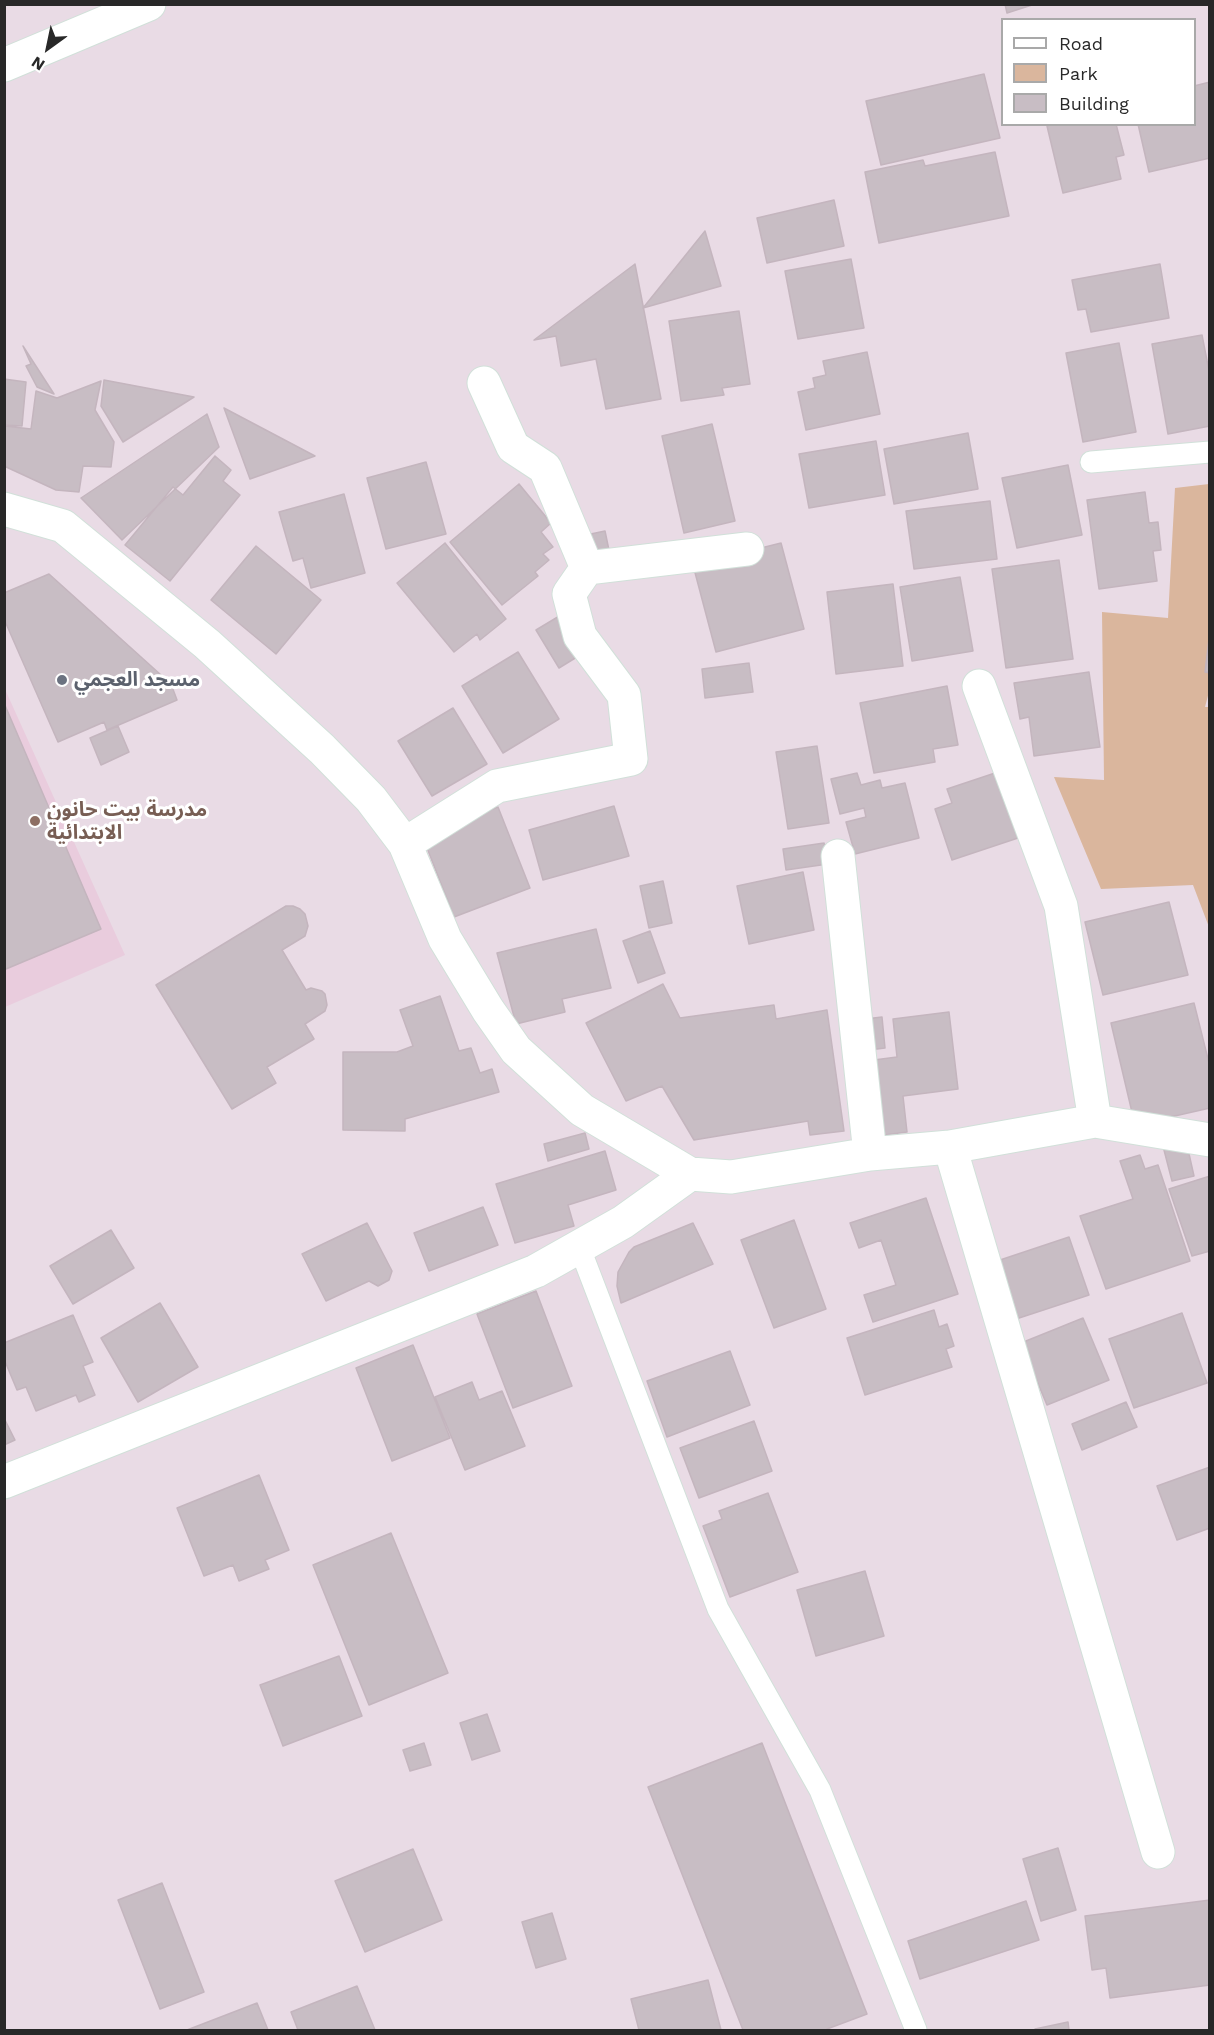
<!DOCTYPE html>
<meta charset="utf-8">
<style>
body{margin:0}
#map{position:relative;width:1214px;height:2035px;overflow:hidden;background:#e9dbe5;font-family:"Work Sans",sans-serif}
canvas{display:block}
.frame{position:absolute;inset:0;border:6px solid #282828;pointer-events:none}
.legend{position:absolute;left:1001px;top:18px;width:195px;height:108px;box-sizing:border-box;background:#fff;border:2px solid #a9a9a9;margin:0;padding:8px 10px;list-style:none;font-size:18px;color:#282828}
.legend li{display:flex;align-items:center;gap:12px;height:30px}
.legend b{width:30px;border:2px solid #a9a9a9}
.north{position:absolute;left:18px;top:18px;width:60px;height:60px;-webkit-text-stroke:4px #fff;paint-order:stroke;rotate:213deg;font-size:16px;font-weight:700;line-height:24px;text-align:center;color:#282828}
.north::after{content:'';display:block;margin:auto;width:21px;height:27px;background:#282828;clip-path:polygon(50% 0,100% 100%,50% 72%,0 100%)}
</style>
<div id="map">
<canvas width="1214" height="2035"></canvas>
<div class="frame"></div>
<ul class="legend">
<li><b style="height:8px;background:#fff"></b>Road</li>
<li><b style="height:16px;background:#dab69d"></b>Park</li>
<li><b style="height:16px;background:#c8bdc4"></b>Building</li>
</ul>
<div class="north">N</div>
</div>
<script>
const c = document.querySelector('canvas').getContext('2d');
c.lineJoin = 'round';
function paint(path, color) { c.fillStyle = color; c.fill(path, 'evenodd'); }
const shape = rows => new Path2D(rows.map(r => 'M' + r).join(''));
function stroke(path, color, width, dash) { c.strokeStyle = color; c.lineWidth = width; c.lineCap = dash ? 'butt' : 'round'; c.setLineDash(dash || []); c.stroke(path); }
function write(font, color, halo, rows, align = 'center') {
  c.font = font + ' "Work Sans","Noto Sans Arabic",sans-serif'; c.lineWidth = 6; c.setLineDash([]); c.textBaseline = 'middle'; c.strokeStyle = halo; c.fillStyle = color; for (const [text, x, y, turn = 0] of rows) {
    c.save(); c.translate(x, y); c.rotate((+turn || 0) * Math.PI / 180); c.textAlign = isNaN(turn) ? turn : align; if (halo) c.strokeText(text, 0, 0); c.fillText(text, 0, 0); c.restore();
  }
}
paint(shape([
 [4,687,125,955,5,1007,4,1007]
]), '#e9ccdd');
paint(shape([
 [1209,484,1210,688,1205,707,1210,707,1209,927,1193,885,1101,889,1054,777,1104,780,1102,612,1168,618,1175,488]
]), '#dab69d');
const building = shape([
 [1005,4,1035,4,1007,13,1005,4],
 [984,74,1000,138,881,165,866,101,984,74],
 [1210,82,1210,158,1149,172,1138,124,1194,124,1194,86,1210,82],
 [1055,124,1116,124,1124,155,1116,157,1121,179,1063,193,1047,126,1055,124],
 [995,152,1009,216,879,243,865,172,923,160,925,166,995,152],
 [834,200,844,246,767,263,757,218,834,200],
 [705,231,721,286,643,308,705,231],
 [851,259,864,328,798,339,785,271,851,259],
 [635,264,661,399,606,409,596,359,561,366,556,336,534,340,635,264],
 [1160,264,1169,318,1091,332,1086,309,1078,310,1072,280,1160,264],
 [739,311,750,384,722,388,724,395,681,401,669,321,739,311],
 [1202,335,1210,376,1210,426,1168,434,1152,344,1202,335],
 [1119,343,1136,432,1083,442,1066,353,1119,343],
 [23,346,54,394,37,387,26,366,31,364,23,346],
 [867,352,880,414,806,430,798,392,815,388,813,378,826,375,823,361,867,352],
 [4,379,26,382,22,426,4,425,4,379],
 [104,380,194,397,123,442,101,406,104,380],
 [101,381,95,410,114,442,111,467,83,466,79,492,56,490,4,466,5,426,31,429,36,391,57,398,101,381],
 [224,408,315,456,250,479,224,408],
 [207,414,219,447,122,540,81,498,207,414],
 [712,424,735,521,684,533,662,436,712,424],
 [968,433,978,489,894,504,884,449,968,433],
 [876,441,885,495,809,508,799,454,876,441],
 [215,456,231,470,223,481,240,495,170,581,125,545,173,487,183,495,215,456],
 [426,462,446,534,386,549,367,478,426,462],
 [1068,465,1082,535,1017,548,1002,478,1068,465],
 [519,484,551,523,541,532,553,547,543,554,549,560,535,572,538,576,502,605,450,542,519,484],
 [1145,492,1149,523,1158,522,1161,550,1153,551,1157,581,1099,589,1087,500,1145,492],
 [344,494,365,573,311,588,303,558,293,561,279,512,344,494],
 [990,501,997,559,914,569,906,511,990,501],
 [605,531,610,555,591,559,586,535,605,531],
 [445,543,506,619,480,640,477,634,454,652,397,583,445,543],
 [781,543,804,629,716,652,693,565,781,543],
 [256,546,321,600,276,654,211,600,256,546],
 [1059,560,1073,659,1006,668,992,569,1059,560],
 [49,574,171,684,177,700,107,730,104,722,58,742,4,619,4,593,49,574],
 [960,577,973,651,912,661,900,587,960,577],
 [893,584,903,666,836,674,827,592,893,584],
 [561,615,585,652,559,668,536,630,561,615],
 [1210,631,1210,673,1205,672,1210,631],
 [518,652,559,719,503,753,462,686,518,652],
 [749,663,753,692,705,698,702,669,749,663],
 [1089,672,1100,747,1034,756,1029,717,1020,719,1014,683,1089,672],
 [947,686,958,745,933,749,935,762,874,773,860,703,947,686],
 [4,703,101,929,6,969,4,966,4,703],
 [453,708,487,764,432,796,398,741,453,708],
 [118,726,129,752,101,765,90,738,118,726],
 [817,746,829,823,788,829,776,752,817,746],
 [857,773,861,785,880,780,882,788,905,783,919,838,855,854,846,822,866,817,864,808,840,814,831,779,857,773],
 [995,773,1018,838,952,860,935,809,952,803,947,789,995,773],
 [614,806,629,856,543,880,529,830,614,806],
 [498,807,530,888,454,917,422,835,498,807],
 [824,843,828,864,786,870,783,849,824,843],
 [803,872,814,930,749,944,737,886,803,872],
 [663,881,672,923,649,928,640,886,663,881],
 [1169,902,1188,975,1103,995,1085,922,1169,902],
 [286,906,293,906,300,909,305,914,308,926,305,936,282,950,306,990,311,988,322,991,325,994,327,1005,325,1011,305,1024,314,1039,267,1067,276,1083,232,1109,156,985,286,906],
 [596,929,611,988,562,999,565,1012,516,1024,497,953,596,929],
 [650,931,665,973,638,983,623,941,650,931],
 [663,984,680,1018,774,1005,776,1019,827,1010,844,1131,810,1135,808,1121,694,1140,662,1086,626,1101,586,1023,663,984],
 [440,996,459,1051,471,1048,480,1073,492,1069,499,1092,405,1119,405,1131,343,1130,343,1052,397,1052,413,1046,400,1010,440,996],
 [1194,1003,1210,1067,1210,1108,1135,1125,1111,1023,1194,1003],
 [949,1012,958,1089,903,1096,907,1132,884,1135,874,1060,897,1057,893,1019,949,1012],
 [882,1017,885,1048,861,1051,857,1020,882,1017],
 [585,1133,589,1149,548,1161,544,1144,585,1133],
 [1187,1145,1194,1176,1172,1181,1164,1150,1187,1145],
 [605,1151,616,1190,568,1205,574,1226,515,1243,496,1184,605,1151],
 [1140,1155,1145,1169,1158,1165,1190,1261,1106,1289,1080,1216,1133,1199,1120,1161,1140,1155],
 [1210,1176,1210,1251,1192,1256,1169,1189,1210,1176],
 [926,1198,958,1294,873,1322,864,1295,896,1285,881,1240,859,1248,850,1223,926,1198],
 [483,1207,498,1245,429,1271,414,1233,483,1207],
 [794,1220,826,1309,774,1328,741,1240,794,1220],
 [367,1223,392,1271,389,1280,378,1286,369,1281,326,1301,302,1254,367,1223],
 [693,1223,713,1264,621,1303,617,1286,618,1272,629,1252,634,1247,693,1223],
 [111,1230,134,1268,73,1304,50,1266,111,1230],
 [1069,1237,1089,1295,1010,1321,991,1263,1069,1237],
 [536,1291,572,1386,513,1408,477,1314,536,1291],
 [160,1303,198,1367,138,1402,101,1338,160,1303],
 [934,1310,939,1327,947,1324,954,1346,946,1349,952,1367,865,1395,847,1338,934,1310],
 [1182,1313,1207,1383,1134,1408,1109,1339,1182,1313],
 [73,1315,93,1362,83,1366,95,1395,79,1402,76,1395,36,1411,26,1387,17,1390,4,1359,4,1343,73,1315],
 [1083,1318,1109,1380,1047,1405,1021,1343,1083,1318],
 [413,1345,450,1438,392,1461,356,1368,413,1345],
 [730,1351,750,1405,667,1437,647,1381,730,1351],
 [472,1382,479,1400,502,1391,525,1446,465,1470,435,1397,472,1382],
 [1126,1402,1137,1427,1082,1450,1072,1424,1126,1402],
 [4,1418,15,1440,4,1445,4,1418],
 [754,1421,772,1471,699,1498,680,1448,754,1421],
 [1210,1467,1210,1528,1177,1540,1157,1486,1210,1467],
 [259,1475,289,1550,265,1560,269,1569,239,1581,233,1565,204,1576,177,1508,259,1475],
 [768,1493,798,1572,730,1597,703,1526,722,1519,719,1511,768,1493],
 [391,1533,448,1673,369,1705,313,1565,391,1533],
 [865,1571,884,1636,816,1656,797,1590,865,1571],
 [339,1656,362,1716,283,1746,260,1685,339,1656],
 [487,1714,500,1751,472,1760,460,1723,487,1714],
 [424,1743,431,1765,410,1771,403,1750,424,1743],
 [762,1743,867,2014,827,2029,828,2030,743,2030,648,1787,762,1743],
 [1058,1848,1076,1910,1041,1921,1023,1859,1058,1848],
 [413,1849,442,1920,365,1952,335,1881,413,1849],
 [162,1883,204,1992,160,2009,118,1900,162,1883],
 [1210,1900,1210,1985,1110,1998,1106,1968,1092,1970,1085,1916,1210,1900],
 [1026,1901,1039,1940,920,1979,908,1941,1026,1901],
 [552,1913,566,1959,536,1968,522,1922,552,1913],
 [708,1980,721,2030,639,2030,631,1999,708,1980],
 [357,1986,375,2030,298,2030,291,2012,357,1986],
 [257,2003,268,2030,187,2030,257,2003],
 [1068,2022,1069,2030,1036,2030,1035,2029,1068,2022]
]);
paint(building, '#c8bdc4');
stroke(building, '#c4b5be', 1.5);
const lane = shape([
 [1091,462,1210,452],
 [579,1246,718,1609,820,1790,916,2030]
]);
const street = shape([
 [4,65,149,4],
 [484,383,513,447,545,468,587,568],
 [4,509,63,526,207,644,322,749,371,799,405,844,445,939,488,1010,516,1050,582,1110,690,1174,731,1177,870,1154,950,1147,1095,1121,1210,1140],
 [979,686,1061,906,1095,1121],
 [405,844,497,786,631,759,624,695,580,636,569,594,587,568,747,549],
 [838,856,870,1154],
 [950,1147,1158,1852],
 [4,1482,536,1271,623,1222,690,1174]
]);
stroke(lane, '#d1e0d9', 23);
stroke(street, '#d1e0d9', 35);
stroke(lane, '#fff', 21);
stroke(street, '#fff', 33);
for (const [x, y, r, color] of [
 [62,680,6,"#6b7280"],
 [35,821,6,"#8d6e63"]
]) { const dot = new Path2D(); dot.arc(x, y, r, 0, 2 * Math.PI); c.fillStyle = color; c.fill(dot); stroke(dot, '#fff', 2); }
write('bold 20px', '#5b616d', '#fff', [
 ["مسجد العجمي",74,680]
], 'left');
write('bold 20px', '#785e54', '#fff', [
 ["مدرسة بيت حانون",47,810],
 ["الابتدائية",47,833]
], 'left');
</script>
